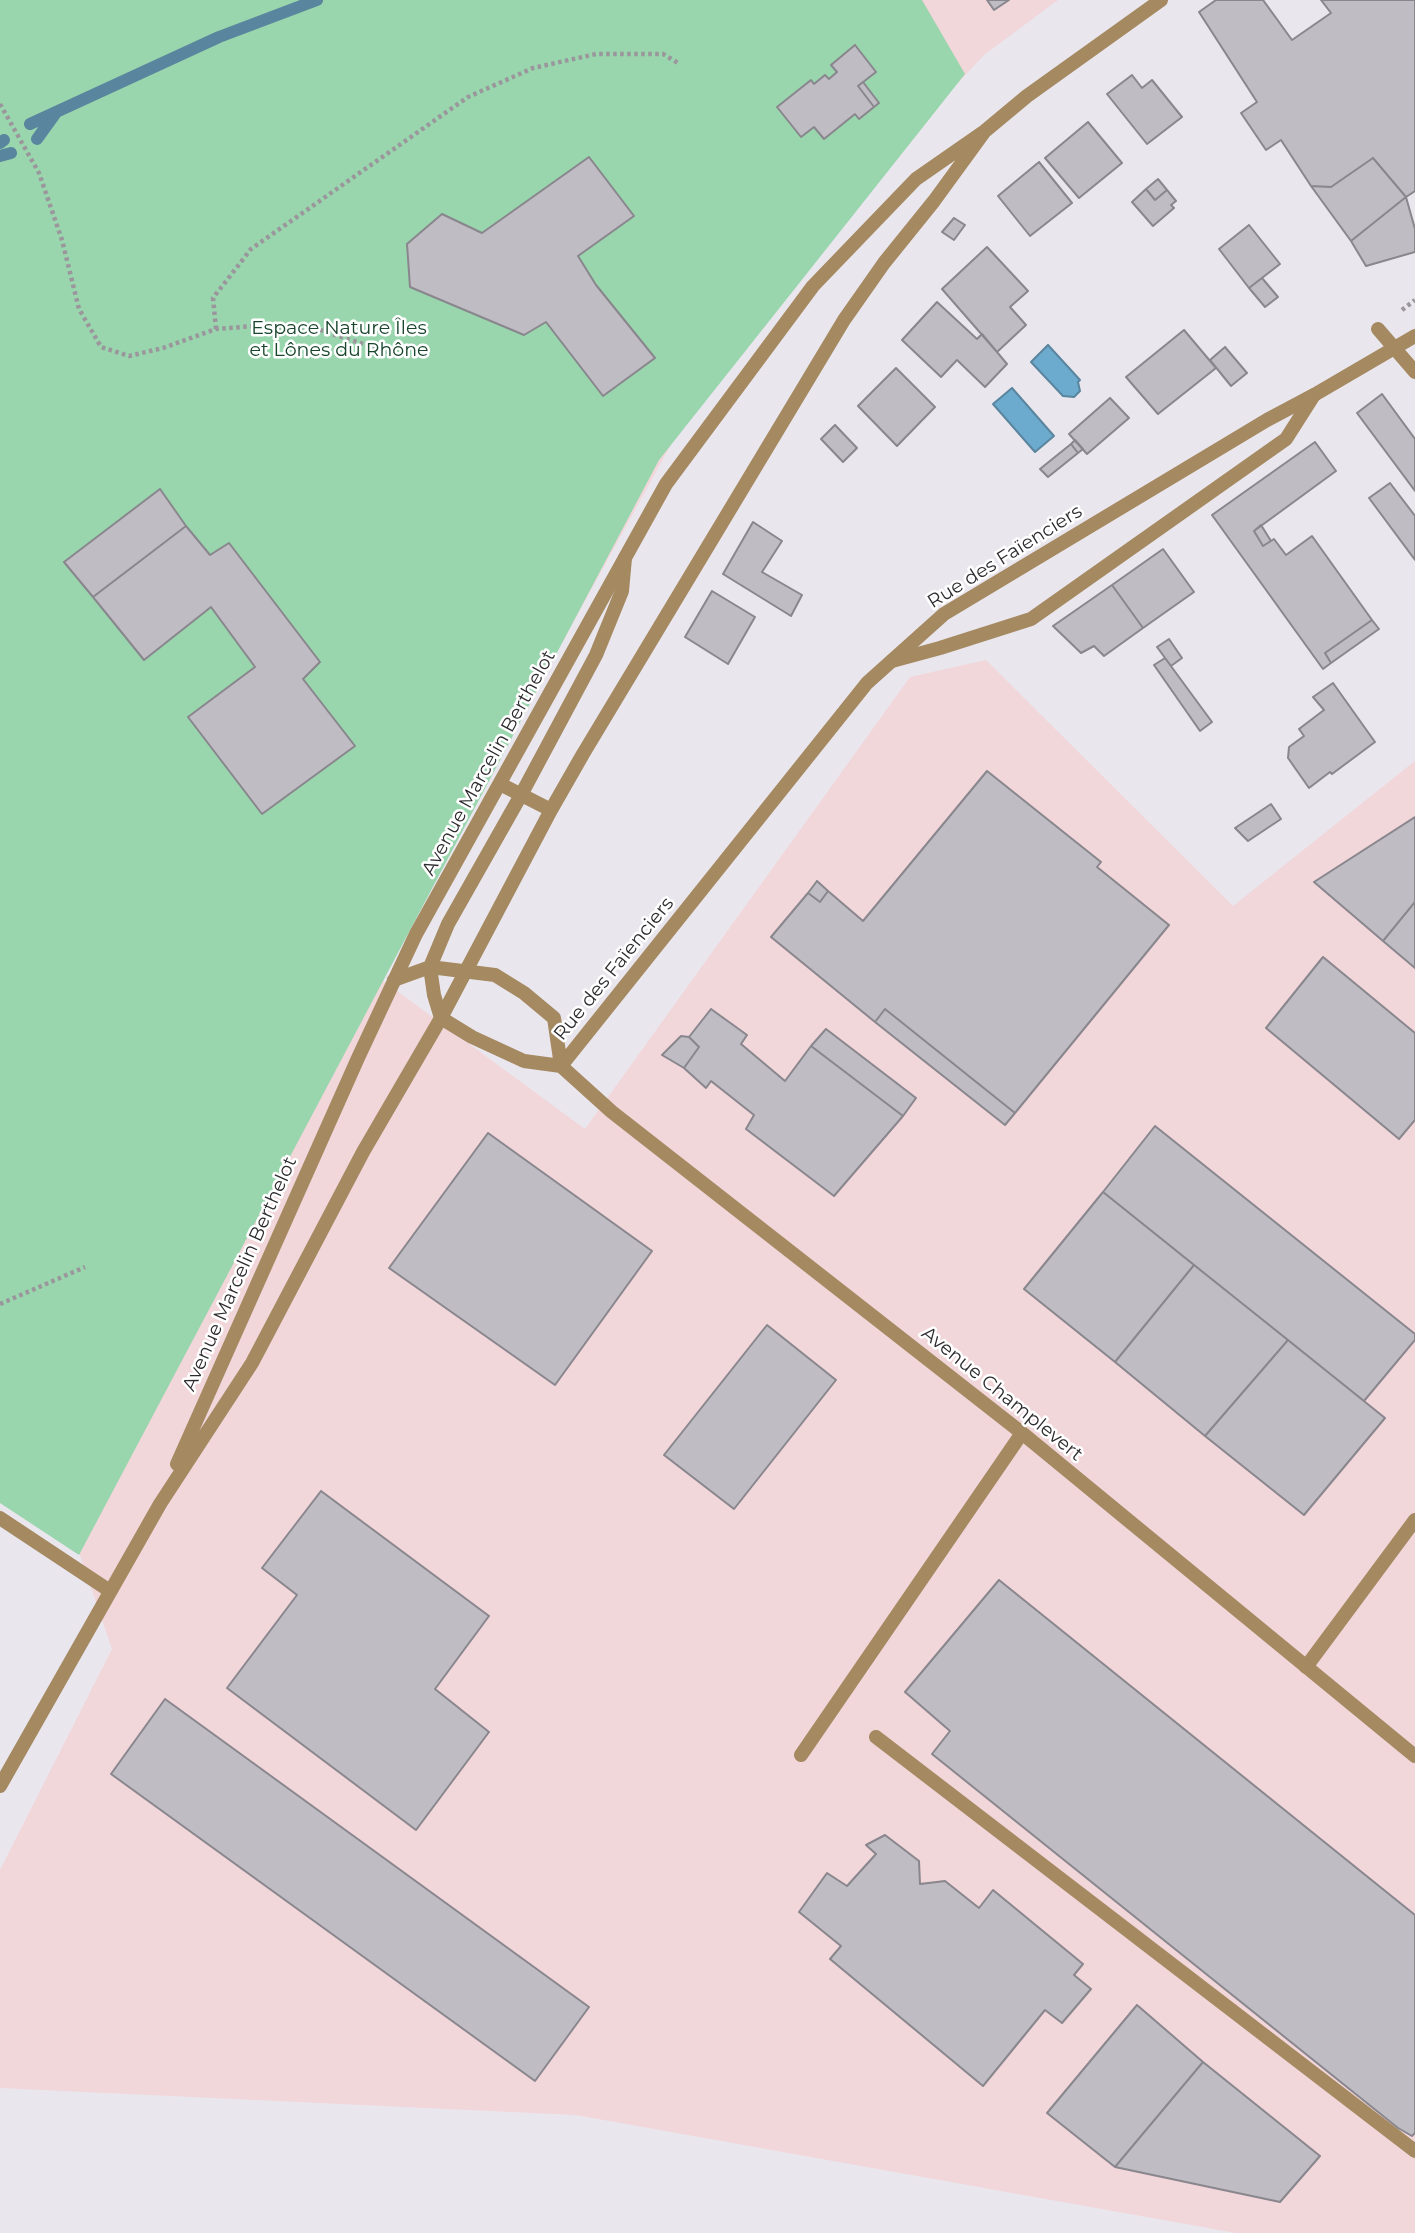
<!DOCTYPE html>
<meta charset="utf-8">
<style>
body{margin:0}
canvas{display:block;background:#eae6ed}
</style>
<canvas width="1415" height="2233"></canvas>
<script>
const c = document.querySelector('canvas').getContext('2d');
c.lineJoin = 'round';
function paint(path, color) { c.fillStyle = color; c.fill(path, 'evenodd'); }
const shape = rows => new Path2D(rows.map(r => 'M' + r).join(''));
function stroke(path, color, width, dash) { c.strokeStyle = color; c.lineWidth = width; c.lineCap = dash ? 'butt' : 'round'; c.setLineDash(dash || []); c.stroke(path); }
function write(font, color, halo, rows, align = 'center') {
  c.font = font + ' Montserrat,sans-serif'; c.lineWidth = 5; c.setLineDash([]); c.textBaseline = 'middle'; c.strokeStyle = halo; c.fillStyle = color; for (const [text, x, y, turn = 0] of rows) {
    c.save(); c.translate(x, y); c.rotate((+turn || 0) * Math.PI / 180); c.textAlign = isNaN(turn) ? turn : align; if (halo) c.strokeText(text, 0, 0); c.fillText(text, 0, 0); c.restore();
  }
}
paint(shape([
 [580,0,1058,0,984,55,901,144,679,430,378,977,585,1129,910,677,986,660,1233,906,1415,761,1415,2233,1236,2233,576,2115,0,2088,0,1870,112,1649,70,1526]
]), '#f1d6da');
paint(shape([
 [0,0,922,0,965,74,659,460,79,1555,0,1503]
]), '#99d5ad');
const water = shape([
 [1048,345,1080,380,1078,382,1080,391,1074,397,1063,396,1031,362,1048,345],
 [1012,388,1054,436,1035,452,993,404,1012,388]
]);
paint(water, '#6cabce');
stroke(water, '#59859e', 2);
stroke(shape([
 [30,124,219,37,317,0],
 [37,139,55,114],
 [0,143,4,140],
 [0,156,11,153]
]), '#59859e', 12);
const building = shape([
 [987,0,1009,0,994,10,987,0],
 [1216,0,1263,0,1292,40,1331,13,1321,0,1415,0,1415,191,1406,197,1373,158,1331,187,1311,186,1281,140,1266,150,1241,113,1257,102,1199,12,1216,0],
 [855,45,876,72,858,86,874,107,859,119,855,114,824,139,814,127,801,137,777,107,811,80,814,84,825,75,829,79,837,72,831,65,855,45],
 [1132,75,1142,88,1152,80,1182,117,1147,144,1107,94,1132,75],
 [863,82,879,103,874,107,858,86,863,82],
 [1088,122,1122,163,1079,198,1045,158,1088,122],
 [589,157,634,216,578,256,596,285,655,358,603,396,546,322,524,335,410,287,407,244,442,214,482,233,589,157],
 [1373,158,1406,197,1351,241,1311,186,1331,187,1373,158],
 [1039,162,1072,203,1030,236,998,196,1039,162],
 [1158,179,1167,190,1155,200,1146,189,1158,179],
 [1146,189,1155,200,1167,190,1176,201,1171,205,1174,208,1153,226,1132,202,1146,189],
 [1406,197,1415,229,1415,252,1366,266,1351,241,1406,197],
 [954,218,965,225,954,240,942,232,954,218],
 [1249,225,1280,264,1249,288,1219,249,1249,225],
 [987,247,1028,291,1010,307,1026,325,997,352,942,289,987,247],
 [1262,278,1278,297,1265,307,1249,288,1262,278],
 [937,302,977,339,982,334,1007,364,985,387,957,360,941,377,902,340,937,302],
 [1184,330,1216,368,1158,414,1126,377,1184,330],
 [1225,347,1247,373,1231,386,1210,360,1225,347],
 [896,368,935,407,897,446,858,406,896,368],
 [1382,394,1415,439,1415,491,1357,413,1382,394],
 [1110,398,1129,418,1087,454,1069,434,1110,398],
 [835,425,857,448,843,462,821,439,835,425],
 [1075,440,1083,449,1078,453,1071,444,1075,440],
 [1315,442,1336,471,1254,531,1263,546,1274,539,1286,555,1312,536,1372,620,1325,653,1331,663,1323,669,1212,515,1315,442],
 [1071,444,1078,453,1048,477,1040,469,1071,444],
 [1390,483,1415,516,1415,560,1369,498,1390,483],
 [160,489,186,526,93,597,64,562,160,489],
 [753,522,782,541,762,572,802,595,791,616,723,574,753,522],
 [1261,525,1271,541,1263,546,1254,531,1261,525],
 [186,526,210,555,229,543,320,662,303,679,355,746,262,814,188,717,255,667,211,607,144,660,93,597,186,526],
 [1163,549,1194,592,1143,628,1112,585,1163,549],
 [1112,585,1143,628,1104,656,1094,646,1081,653,1053,626,1112,585],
 [712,591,755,617,728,664,685,637,712,591],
 [1372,620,1379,629,1331,663,1325,653,1372,620],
 [1169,639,1182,658,1171,666,1157,647,1169,639],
 [1165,658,1212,722,1200,731,1154,665,1165,658],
 [1333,683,1375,742,1332,774,1330,772,1309,788,1288,758,1289,747,1304,736,1299,729,1324,710,1313,697,1333,683],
 [987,771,1101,862,1097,867,1169,925,1015,1113,885,1009,875,1022,771,937,808,893,820,902,828,891,863,921,987,771],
 [1271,804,1281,819,1248,841,1235,828,1271,804],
 [1415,817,1415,902,1383,941,1314,882,1415,817],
 [817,881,828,891,820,902,808,893,817,881],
 [1415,902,1415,968,1383,941,1415,902],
 [1323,957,1415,1033,1415,1120,1399,1139,1266,1028,1323,957],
 [711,1009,747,1035,741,1044,785,1081,811,1046,903,1116,834,1196,746,1129,754,1115,711,1081,706,1088,684,1068,699,1047,689,1037,711,1009],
 [885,1009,1015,1113,1005,1125,875,1022,885,1009],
 [826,1029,916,1098,903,1116,811,1046,826,1029],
 [681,1036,689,1037,699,1047,684,1068,662,1055,681,1036],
 [1155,1126,1415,1334,1415,1340,1364,1401,1103,1192,1155,1126],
 [488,1133,652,1251,555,1385,389,1268,488,1133],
 [1103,1192,1194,1265,1115,1362,1024,1289,1103,1192],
 [1194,1265,1288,1340,1205,1436,1115,1362,1194,1265],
 [767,1325,836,1380,734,1509,664,1455,767,1325],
 [1288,1340,1385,1418,1304,1515,1205,1436,1288,1340],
 [321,1491,489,1616,435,1689,489,1732,416,1830,227,1688,297,1595,262,1568,321,1491],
 [999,1580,1415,1915,1415,2133,1412,2136,1398,2128,932,1754,950,1731,905,1692,999,1580],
 [165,1699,589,2007,535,2081,111,1774,165,1699],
 [885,1835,919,1861,920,1884,945,1881,979,1908,993,1890,1083,1964,1074,1975,1091,1989,1062,2023,1045,2010,983,2086,830,1959,841,1946,799,1912,827,1873,847,1886,876,1854,866,1845,885,1835],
 [1137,2005,1203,2062,1115,2167,1047,2113,1137,2005],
 [1203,2062,1320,2156,1280,2202,1115,2167,1203,2062]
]);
paint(building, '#bfbcc3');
stroke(building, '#89868d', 2);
stroke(shape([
 [0,104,39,173,62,240,79,309,101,347,129,356,163,348,216,329,267,325,317,329,391,353],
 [1402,310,1415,300],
 [216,329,213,298,251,249,468,97,533,68,596,54,663,54,678,63],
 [0,1304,85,1267]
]), '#9a969c', 4.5, [3.5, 3.5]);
stroke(shape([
 [892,661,940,648,1031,619,1286,439,1314,395],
 [1306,1667,1415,1520],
 [876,1737,1415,2151],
 [801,1755,1022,1433]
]), '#a48961', 14);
stroke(shape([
 [1378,329,1415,372],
 [394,980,430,967,495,975,524,993,554,1018,561,1066],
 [561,1066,867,683,944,614,1267,420,1314,395,1415,336],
 [561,1066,612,1112,1022,1433,1415,1756],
 [561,1066,524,1061,472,1037,441,1018,434,995,430,967,448,924,521,795,596,655,622,591,625,558],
 [0,1518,110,1591]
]), '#a48961', 14);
stroke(shape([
 [500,784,551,810],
 [177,1464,358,1058,416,934,666,484,813,286,916,179,985,131,1027,96,1161,0],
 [0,1786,160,1504,252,1363,363,1152,441,1018,551,810,583,754,844,320,884,263,934,201,985,131]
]), '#a48961', 14);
write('19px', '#18452b', '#fff', [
 ["Espace Nature Îles",339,328],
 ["et Lônes du Rhône",339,350]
]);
write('19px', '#2d2b2e', '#fff', [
 ["Rue des Faïenciers",1005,557,-32],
 ["Avenue Marcelin Berthelot",489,763,-61],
 ["Rue des Faïenciers",614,969,-51],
 ["Avenue Marcelin Berthelot",240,1274,-66],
 ["Avenue Champlevert",1002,1394,39]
]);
</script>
